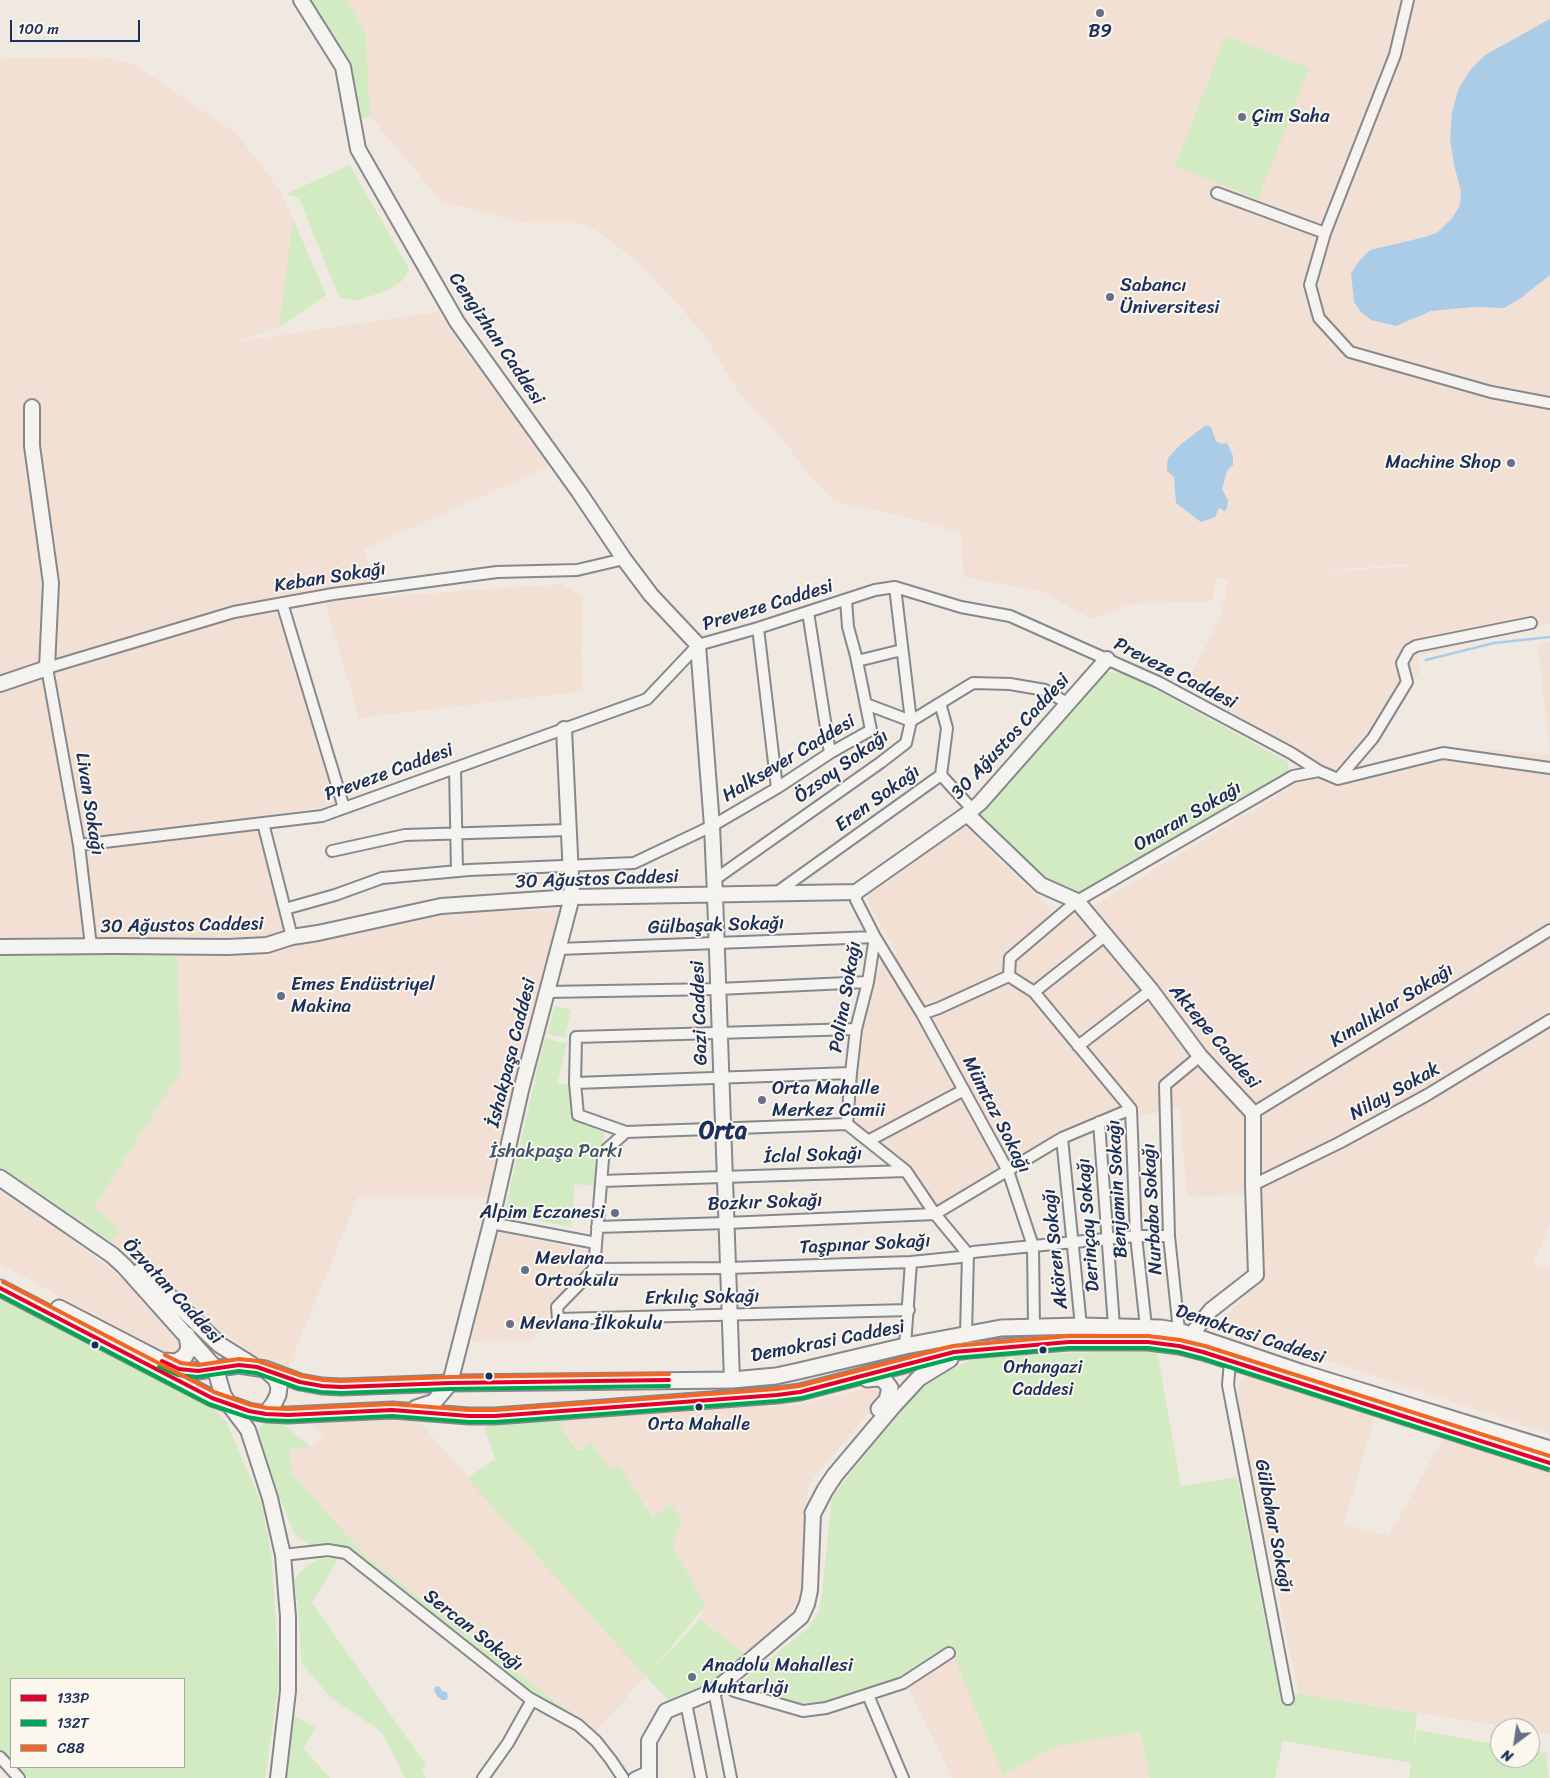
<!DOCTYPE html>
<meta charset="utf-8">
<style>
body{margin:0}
#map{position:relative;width:1550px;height:1778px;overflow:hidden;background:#f0e9e1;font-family:Sriracha,sans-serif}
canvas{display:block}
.legend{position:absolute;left:10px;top:1678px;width:175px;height:90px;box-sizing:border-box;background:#fbf7ec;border:1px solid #a1a7b3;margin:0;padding:6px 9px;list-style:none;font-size:15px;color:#1b2f5e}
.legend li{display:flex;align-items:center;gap:10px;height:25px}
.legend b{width:25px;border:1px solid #a1a7b3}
.north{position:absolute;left:1490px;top:1718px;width:50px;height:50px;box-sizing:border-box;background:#fbf7ec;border:1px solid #a1a7b3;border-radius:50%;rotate:211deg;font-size:14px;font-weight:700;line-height:20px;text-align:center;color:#1b2f5e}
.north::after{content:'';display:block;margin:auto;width:18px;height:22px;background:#66708c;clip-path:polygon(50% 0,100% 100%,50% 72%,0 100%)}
.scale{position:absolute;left:10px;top:20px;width:130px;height:22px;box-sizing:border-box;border:2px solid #1b2f5e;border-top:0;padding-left:6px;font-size:15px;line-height:18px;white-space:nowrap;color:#1b2f5e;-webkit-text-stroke:4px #fbf7ec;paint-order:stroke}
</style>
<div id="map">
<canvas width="1550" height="1778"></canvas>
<ul class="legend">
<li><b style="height:6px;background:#e4002b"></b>133P</li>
<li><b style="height:6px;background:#00a651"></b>132T</li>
<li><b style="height:6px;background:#f26522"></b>C88</li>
</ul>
<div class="north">N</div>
<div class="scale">100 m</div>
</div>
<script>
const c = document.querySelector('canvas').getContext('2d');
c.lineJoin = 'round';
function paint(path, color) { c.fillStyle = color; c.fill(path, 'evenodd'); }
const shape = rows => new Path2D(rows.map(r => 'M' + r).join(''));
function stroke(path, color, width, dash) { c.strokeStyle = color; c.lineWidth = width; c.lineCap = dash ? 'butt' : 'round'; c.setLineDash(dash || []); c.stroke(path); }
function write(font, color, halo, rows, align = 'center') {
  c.font = font + ' Sriracha,sans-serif'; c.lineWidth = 4; c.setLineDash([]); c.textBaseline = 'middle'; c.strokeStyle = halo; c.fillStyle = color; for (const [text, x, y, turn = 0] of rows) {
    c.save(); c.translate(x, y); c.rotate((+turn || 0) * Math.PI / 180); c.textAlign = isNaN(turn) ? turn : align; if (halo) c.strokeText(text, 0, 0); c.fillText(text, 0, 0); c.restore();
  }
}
paint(shape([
 [348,0,1550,0,1550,624,1416,656,1420,671,1359,768,1456,748,1550,754,1538,644,1550,642,1550,1224,1533,1263,1550,1268,1550,1434,1218,1324,1265,1276,1260,1194,1187,1197,1180,1108,1126,1117,1072,1139,934,1217,903,1173,847,1126,859,1028,880,965,897,953,869,906,867,895,965,826,1060,919,1076,908,1081,913,1293,786,1308,758,1186,684,1220,619,1229,578,1216,579,1212,601,1131,604,1091,619,1043,592,964,577,961,533,911,518,834,501,812,479,782,438,740,394,701,330,640,264,603,235,581,223,525,223,442,202,370,116,366,36],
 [1418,563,1400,567,1274,575],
 [100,57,133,64,237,134,282,193,326,295,279,328,229,343,437,312,549,466,365,549,373,583,275,607,336,798,332,805,255,817,290,946,435,912,562,910,492,1197,358,1197,288,1368,255,1357,219,1328,193,1303,111,1242,120,1229,94,1207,181,1071,176,941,0,939,0,59],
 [563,584,583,598,581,651,583,691,359,718,325,601],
 [0,1192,53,1225,116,1273,188,1350,177,1358,0,1264],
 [502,1233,590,1251,590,1257,574,1280,550,1303,545,1324,531,1341,472,1341,494,1239],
 [1248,1373,1375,1415,1344,1524,1389,1536,1444,1437,1550,1471,1550,1734,1530,1730,1530,1728,1514,1728,1299,1694,1239,1408,1238,1384],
 [882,1384,885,1393,808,1485,801,1595,785,1624,750,1658,700,1619,705,1606,672,1543,682,1520,654,1518,619,1466,611,1471,591,1442,579,1449,560,1426,572,1418,645,1412,797,1405],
 [413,1415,646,1676,595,1732,367,1557,292,1474,289,1450,311,1447,323,1438,307,1417],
 [954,1656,1003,1775,1057,1746,1140,1732,1150,1778,952,1778,908,1687]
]), '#f1e0d3');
paint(shape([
 [306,0,348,0,366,36,370,116,362,119,351,65],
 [1226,36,1309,68,1258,199,1175,166],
 [350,165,409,269,403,280,389,290,355,301,339,297,299,198,286,194],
 [293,219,326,295,279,328],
 [1106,672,1126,673,1288,762,1288,772,1077,894,1043,883,980,818,980,813],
 [0,954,177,956,181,1071,94,1207,120,1229,111,1242,0,1170],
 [554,1006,571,1010,565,1038,548,1034],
 [545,1038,567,1044,557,1084,574,1085,571,1118,605,1133,595,1168,594,1186,575,1184,571,1227,504,1214,534,1084,539,1084,534,1082],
 [0,1299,214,1409,226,1421,261,1502,272,1558,279,1681,265,1778,28,1778,17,1767,184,1767,184,1679,11,1679,11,1760,0,1748],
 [1157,1351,1181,1486,1237,1477,1280,1695,1299,1694,1417,1713,1413,1751,1417,1730,1500,1745,1500,1758,1530,1758,1530,1750,1546,1753,1549,1778,1409,1778,1411,1763,1283,1741,1275,1778,1150,1778,1140,1732,1057,1746,1003,1775,950,1648,901,1678,823,1702,799,1703,747,1687,742,1681,808,1628,820,1610,832,1498,859,1462,907,1403,929,1382,945,1372,973,1359,1071,1353],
 [574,1418,560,1426,577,1449,580,1450,591,1442,611,1471,619,1465,653,1518,670,1504,682,1520,672,1544,705,1606,654,1668,700,1619,750,1658,711,1688,672,1704,646,1677,467,1478,495,1459,484,1426],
 [281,1423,311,1447,289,1450,292,1474,367,1557,595,1732,533,1695,330,1546,311,1546,295,1535,260,1450,257,1431,263,1424],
 [321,1558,338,1559,312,1603,426,1765,422,1770,426,1778,405,1778,382,1732,331,1698,301,1662,299,1615,294,1579,308,1565],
 [292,1715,315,1727,304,1749,330,1778,285,1778]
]), '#d3ebc3');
paint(shape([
 [1550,19,1550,275,1521,298,1504,308,1474,307,1431,311,1396,326,1371,320,1361,312,1354,302,1351,273,1360,260,1370,250,1425,237,1438,232,1453,217,1460,205,1461,191,1455,169,1450,140,1452,113,1458,90,1471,69,1485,55],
 [1206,425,1211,427,1216,441,1222,444,1227,443,1233,456,1233,465,1227,471,1222,489,1228,500,1227,508,1225,511,1219,508,1215,517,1201,522,1176,503,1174,477,1167,471,1167,465,1168,458,1180,445],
 [436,1686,440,1687,442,1691,447,1692,448,1697,446,1700,442,1700,437,1696,434,1690]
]), '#abcce7');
stroke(shape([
 [1426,660,1494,643,1550,637]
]), '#abcce7', 2.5);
const street = shape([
 [1408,0,1395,55,1325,233,1310,285,1319,318,1350,352,1491,392,1550,403],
 [1217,193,1325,233],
 [282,603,344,808],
 [808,612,830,753],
 [758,628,777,788],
 [857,661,902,650],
 [866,704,911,721,895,587],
 [455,768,457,871],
 [941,775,972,809],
 [1338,779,1373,738,1407,682,1402,663,1409,650,1416,646,1531,623],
 [263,823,292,937],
 [79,845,322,816,647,699,698,645,758,628,875,590,895,587,961,607,1010,616,1158,682,1291,753,1319,771,1338,779,1443,753,1550,768],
 [332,851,405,835,569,830],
 [714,880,880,763,906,743,911,721,973,683,1010,684,1045,690,1067,703],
 [856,892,856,900,875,937,868,982,856,1029,851,1073,847,1124,906,1171,935,1214,968,1254,966,1334],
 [776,893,941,775,947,728,940,703],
 [285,909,335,895,382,878,469,870,634,863,712,826,777,788,830,753,871,730,856,656,848,627,846,600],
 [91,946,79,845,47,668,234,612,333,594,497,572,577,570,624,559],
 [558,949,875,937,922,1014,1008,1171,1033,1246,1034,1326],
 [1009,976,1010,958,1077,901,1293,776,1319,771],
 [547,992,718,989,868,982],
 [1034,992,1131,1109,1136,1236,1146,1327],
 [922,1014,939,1008,1009,976,1034,992,1106,935],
 [1078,1046,1151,990],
 [575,1083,851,1073],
 [1253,1113,1550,930],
 [1099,1122,1114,1326],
 [847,1124,626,1132,578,1115,575,1083,576,1037,856,1029],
 [626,1132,607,1149,603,1159,594,1269,557,1307,558,1319,909,1310],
 [1062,1138,1081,1326],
 [868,1141,964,1090],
 [601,1181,906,1171],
 [1253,1185,1339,1143,1427,1095,1550,1020],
 [491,1223,596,1243],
 [597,1227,726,1223,935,1214,1062,1138,1131,1109],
 [594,1269,728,1268,911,1262,961,1257,973,1252,1033,1246,1136,1236,1169,1236],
 [1179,1331,1169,1236,1165,1085,1200,1056],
 [905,1346,911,1262],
 [1230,1361,1228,1385,1288,1699],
 [283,1555,328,1550,346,1553,529,1698,578,1725,596,1741,611,1760,623,1778],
 [727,1681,734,1691,803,1711,826,1708,903,1683,949,1653],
 [714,1691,731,1778],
 [868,1695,903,1778],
 [686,1703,701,1778],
 [0,1757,19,1778],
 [483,1778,508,1743,532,1700],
 [634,1778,649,1771]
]);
const secondary = shape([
 [301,0,343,67,358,149,457,322,579,492,624,559,651,595,698,645,712,826,715,895,732,1380],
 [0,684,47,668,51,583,32,446,32,407],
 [967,814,1041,885,1077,901,1151,990,1200,1056,1253,1113,1253,1185,1256,1275,1211,1310,1191,1335],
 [0,947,114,946,228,947,267,945,292,937,318,933,441,906,572,897,856,892,967,814,980,803,1107,659],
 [450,1383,491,1223,521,1090,572,897,564,729],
 [230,1406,248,1430,270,1498,283,1555,288,1617,288,1691,278,1778],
 [649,1778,649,1741,666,1711,714,1691,801,1617,807,1604,810,1590,813,1513]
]);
const primary = shape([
 [0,1178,112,1255,124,1266,215,1368,223,1395,230,1406],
 [139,1272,168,1295,220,1345,252,1365],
 [0,1288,212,1398,249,1411,266,1414,288,1415,392,1410,469,1416,495,1416,777,1395,800,1392,954,1352,969,1350,1069,1342,1148,1342,1179,1346,1203,1352,1550,1463],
 [59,1308,173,1367,198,1371,239,1365,265,1369,300,1382,322,1386,341,1387,450,1383,732,1380,776,1376,799,1371,905,1346,1001,1328,1081,1326,1161,1328,1179,1331,1303,1373,1550,1449],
 [163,1361,177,1362,185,1356,189,1349,187,1335],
 [867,1379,878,1378,884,1380,890,1388,887,1400,879,1409],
 [416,1408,434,1402,450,1383],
 [266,1414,274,1403,278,1395,279,1387,276,1379,267,1371],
 [813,1513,825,1490,835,1475,894,1405,919,1378,950,1359]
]);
stroke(street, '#87888d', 14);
stroke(secondary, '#87888d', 18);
stroke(primary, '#87888d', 19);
stroke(street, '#f5f3ef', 10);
stroke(secondary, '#f5f3ef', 14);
stroke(primary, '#f5f3ef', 15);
stroke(shape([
 [0,1288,212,1398,249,1411,266,1414,288,1415,392,1410,469,1416,495,1416,777,1395,800,1392,954,1352,1069,1342,1148,1342,1179,1346,1203,1352,1550,1463],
 [162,1361,179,1369,198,1371,239,1365,257,1367,300,1382,322,1386,341,1387,450,1383,669,1380]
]), '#e4002b', 4);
stroke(shape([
 [0,1295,209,1404,247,1417,265,1420,288,1421,392,1416,469,1422,495,1422,777,1401,802,1398,955,1358,1069,1348,1148,1348,1178,1352,1201,1358,1548,1469],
 [159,1367,178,1375,197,1377,239,1371,256,1373,298,1388,321,1392,341,1393,450,1389,669,1386]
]), '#00a651', 4);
stroke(shape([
 [3,1282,214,1392,251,1405,267,1408,288,1409,392,1404,469,1410,495,1410,776,1389,799,1386,953,1346,1069,1336,1148,1336,1180,1340,1205,1346,1550,1456],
 [165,1355,181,1363,198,1365,239,1359,258,1361,302,1376,323,1380,341,1381,450,1377,669,1374]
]), '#f26522', 4);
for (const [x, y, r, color] of [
 [1100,13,5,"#66708c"],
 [1242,117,5,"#66708c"],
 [1110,297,5,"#66708c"],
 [1511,463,5,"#66708c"],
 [281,996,5,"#66708c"],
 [762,1100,5,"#66708c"],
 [615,1213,5,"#66708c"],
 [525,1270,5,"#66708c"],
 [510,1324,5,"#66708c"],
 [95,1345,4.5,"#1b2f5e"],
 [1043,1350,4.5,"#1b2f5e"],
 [489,1376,4.5,"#1b2f5e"],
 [699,1407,4.5,"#1b2f5e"],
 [692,1677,5,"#66708c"]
]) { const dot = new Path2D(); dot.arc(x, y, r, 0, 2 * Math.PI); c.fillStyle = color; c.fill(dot); stroke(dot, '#fbf7ec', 2); }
write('18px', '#1b2f5e', '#fbf7ec', [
 ["Orhangazi",1043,1368],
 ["Caddesi",1043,1390],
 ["Orta Mahalle",699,1425]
]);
write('19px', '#1b2f5e', '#fbf7ec', [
 ["B9",1100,32,"center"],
 ["Çim Saha",1252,117],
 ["Sabancı",1120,286],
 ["Üniversitesi",1120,308],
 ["Machine Shop",1501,463,"right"],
 ["Emes Endüstriyel",291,985],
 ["Makina",291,1007],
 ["Orta Mahalle",772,1089],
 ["Merkez Camii",772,1111],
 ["Alpim Eczanesi",605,1213,"right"],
 ["Mevlana",535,1259],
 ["Ortaokulu",535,1281],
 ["Mevlana İlkokulu",520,1324],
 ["Anadolu Mahallesi",702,1666],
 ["Muhtarlığı",702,1688]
], 'left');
write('19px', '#1b2f5e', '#fbf7ec', [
 ["Cengizhan Caddesi",496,339,56],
 ["Keban Sokağı",330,578,-9],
 ["Preveze Caddesi",768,606,-17],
 ["Preveze Caddesi",1175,674,27],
 ["30 Ağustos Caddesi",1011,737,-47],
 ["Halksever Caddesi",789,759,-31],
 ["Özsoy Sokağı",842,767,-36],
 ["Preveze Caddesi",389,773,-20],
 ["Eren Sokağı",878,799,-36],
 ["Livan Sokağı",89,804,81],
 ["Onaran Sokağı",1188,817,-30],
 ["30 Ağustos Caddesi",597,880,-2],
 ["30 Ağustos Caddesi",182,926,-1],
 ["Gülbaşak Sokağı",716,926,-2],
 ["Polina Sokağı",846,997,-80],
 ["Kınalıklar Sokağı",1392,1006,-32],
 ["Gazi Caddesi",700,1013,-92],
 ["Aktepe Caddesi",1214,1037,50],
 ["İshakpaşa Caddesi",512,1053,-76],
 ["Nilay Sokak",1395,1092,-29],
 ["Mümtaz Sokağı",996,1115,63],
 ["İclal Sokağı",813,1156,-2],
 ["Benjamin Sokağı",1118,1189,-93],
 ["Bozkır Sokağı",765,1203,-2],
 ["Nurbaba Sokağı",1153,1209,-93],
 ["Derinçay Sokağı",1089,1225,-94],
 ["Taşpınar Sokağı",865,1245,-3],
 ["Akören Sokağı",1056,1249,-96],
 ["Özvatan Caddesi",172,1292,47],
 ["Erkılıç Sokağı",702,1298,-1],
 ["Demokrasi Caddesi",1250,1335,18],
 ["Demokrasi Caddesi",828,1342,-11],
 ["Gülbahar Sokağı",1273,1526,79],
 ["Sercan Sokağı",473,1631,38]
]);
write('19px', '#3b556d', '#fbf7ec', [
 ["İshakpaşa Parkı",556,1152]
]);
write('bold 24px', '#1b2f5e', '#fbf7ec', [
 ["Orta",723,1132]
]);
</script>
